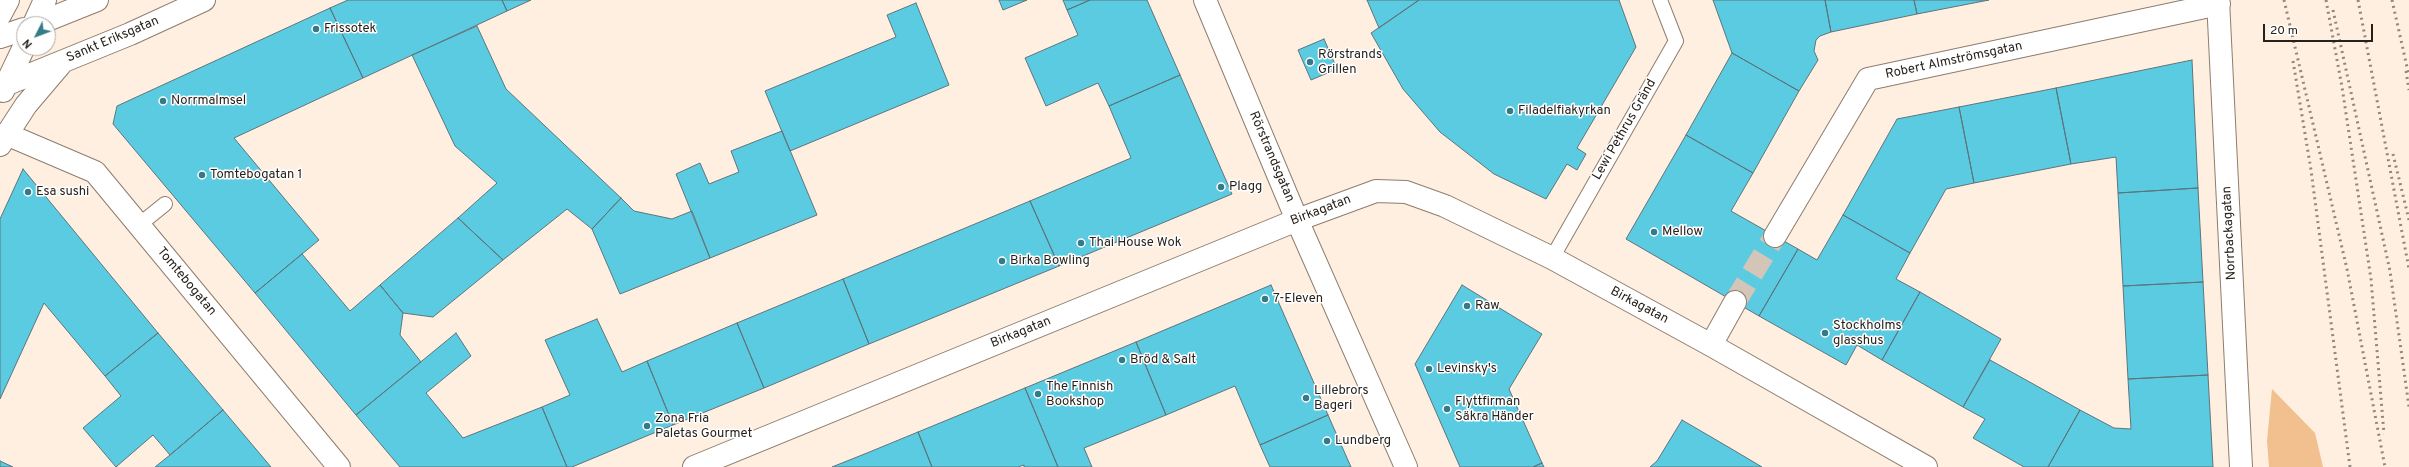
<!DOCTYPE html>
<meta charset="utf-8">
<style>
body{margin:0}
#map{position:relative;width:2409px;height:467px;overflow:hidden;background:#feefe1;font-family:Overpass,sans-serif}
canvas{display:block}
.north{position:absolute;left:16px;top:16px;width:40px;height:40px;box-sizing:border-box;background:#fff;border:1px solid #a9a6a4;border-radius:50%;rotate:228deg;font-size:11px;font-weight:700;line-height:16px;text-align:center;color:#28211b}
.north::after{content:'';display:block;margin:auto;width:14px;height:18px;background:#357a88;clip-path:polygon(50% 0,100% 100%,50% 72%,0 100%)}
.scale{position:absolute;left:2263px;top:24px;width:110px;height:18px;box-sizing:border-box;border:2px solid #28211b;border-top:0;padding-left:5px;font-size:12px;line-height:14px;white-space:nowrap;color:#28211b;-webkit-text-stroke:3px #fff;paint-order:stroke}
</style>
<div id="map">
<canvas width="2409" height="467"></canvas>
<div class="north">N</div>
<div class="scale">20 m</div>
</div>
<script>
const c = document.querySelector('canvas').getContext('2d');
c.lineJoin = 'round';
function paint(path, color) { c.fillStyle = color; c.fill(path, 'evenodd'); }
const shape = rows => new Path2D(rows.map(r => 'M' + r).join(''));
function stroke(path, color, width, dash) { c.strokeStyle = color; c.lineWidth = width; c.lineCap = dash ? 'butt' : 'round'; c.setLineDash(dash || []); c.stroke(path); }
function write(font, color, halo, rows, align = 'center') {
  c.font = font + ' Overpass,sans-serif'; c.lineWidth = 3; c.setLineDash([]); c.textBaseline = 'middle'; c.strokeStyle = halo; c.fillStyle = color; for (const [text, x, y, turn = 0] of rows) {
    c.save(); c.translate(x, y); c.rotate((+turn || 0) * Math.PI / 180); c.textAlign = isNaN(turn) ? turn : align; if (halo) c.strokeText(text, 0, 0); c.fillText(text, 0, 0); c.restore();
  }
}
paint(shape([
 [2272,389,2315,433,2323,467,2269,467,2267,441]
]), '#f2bf8e');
const building = shape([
 [348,0,502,0,507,11,363,78,330,8,348,0],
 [502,0,531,0,507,11,502,0],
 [999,0,1027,0,1003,10,999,0],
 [1063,0,1090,0,1067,10,1063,0],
 [1090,0,1147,0,1180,75,1109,106,1098,83,1046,106,1025,58,1078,35,1067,10,1090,0],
 [1367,0,1419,0,1379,28,1367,0],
 [1419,0,1619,0,1636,47,1577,148,1586,154,1577,170,1567,164,1546,199,1494,174,1440,132,1403,89,1371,33,1419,0],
 [1713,0,1825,0,1831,32,1820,36,1816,40,1814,51,1818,60,1799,91,1732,53,1713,0],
 [1825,0,1914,0,1917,14,1831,32,1825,0],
 [1914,0,1989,0,1917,14,1914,0],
 [916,3,949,85,790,151,765,91,896,37,887,15,916,3],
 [330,8,363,78,234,138,319,240,255,293,113,124,117,106,330,8],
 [477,26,506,89,621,198,592,229,567,209,503,260,458,218,497,183,455,146,412,55,477,26],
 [1324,39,1337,69,1311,80,1298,50,1324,39],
 [1732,53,1799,91,1753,173,1686,135,1732,53],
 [2192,60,2198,188,2118,193,2116,157,2071,164,2056,88,2192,60],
 [1180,75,1232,194,1059,266,1030,201,1131,158,1109,106,1180,75],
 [2056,88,2071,164,1974,183,1959,107,2056,88],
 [1959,107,1974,183,1946,189,1910,253,1843,215,1897,119,1959,107],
 [782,131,817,215,710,258,676,174,700,163,709,184,739,172,731,151,782,131],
 [1686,135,1753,173,1731,211,1798,249,1759,316,1626,239,1686,135],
 [23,169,158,333,105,376,44,303,0,399,0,219,23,169],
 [2198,188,2203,282,2123,286,2118,193,2198,188],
 [621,198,634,211,672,219,692,211,710,258,620,294,592,229,621,198],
 [1030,201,1059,266,869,344,843,279,1030,201],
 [1843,215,1910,253,1896,279,1920,292,1882,360,1857,345,1846,365,1759,316,1798,249,1817,260,1843,215],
 [458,218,503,260,433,317,403,313,380,285,458,218],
 [302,254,350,311,380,285,403,313,400,335,421,362,356,415,255,293,302,254],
 [843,279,869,344,764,388,737,323,843,279],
 [2203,282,2208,375,2128,379,2123,286,2203,282],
 [1271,285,1328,415,1260,445,1235,386,1166,415,1136,342,1271,285],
 [1462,285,1542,334,1509,389,1542,463,1533,467,1460,467,1415,364,1462,285],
 [1920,292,2001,339,1963,407,1882,360,1920,292],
 [597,319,622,372,647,361,673,425,572,467,567,467,542,407,570,395,545,340,597,319],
 [737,323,764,388,673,425,647,361,737,323],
 [158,333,223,410,170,455,153,435,116,467,83,428,121,396,105,376,158,333],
 [456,333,471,356,426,393,463,438,542,407,567,467,400,467,356,415,456,333],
 [1136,342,1166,415,1084,448,1092,467,1058,467,1025,388,1136,342],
 [1990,360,2080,410,2048,467,2024,467,1973,438,1985,419,1963,407,1990,360],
 [2208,375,2213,467,2048,467,2080,410,2114,428,2131,429,2128,379,2208,375],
 [1025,388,1058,467,1024,467,1024,465,1018,467,932,467,918,432,1025,388],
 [223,410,271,467,155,467,170,455,223,410],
 [1328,415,1351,467,1270,467,1260,445,1328,415],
 [1682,420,1730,448,1762,467,1650,467,1657,461,1682,420],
 [918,432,932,467,832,467,867,453,918,432],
 [0,461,13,467,0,467,0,461],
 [1542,463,1544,467,1533,467,1542,463]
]);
paint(building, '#5bcbe2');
stroke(building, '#5c757b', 1);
stroke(shape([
 [1735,302,1775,236]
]), '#d3c6b9', 22, [22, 11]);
const lane = shape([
 [139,225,165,204],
 [1552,258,1676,41,1660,0]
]);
const street = shape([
 [1205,0,1297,220,1406,467],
 [2218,0,2241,467],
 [6,134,95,172,339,467],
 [1775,236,1868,79,2219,4],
 [1711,345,1735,302],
 [694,467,1297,220,1376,191,1406,192,1445,206,1552,258,1711,345,1926,467]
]);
const secondary = shape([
 [0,15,8,0],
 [34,24,45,0],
 [37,24,97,0],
 [0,37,24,29],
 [0,87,130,34,204,0],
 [3,91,24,47],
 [0,145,26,105,60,65]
]);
stroke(lane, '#8e7d6d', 16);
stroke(street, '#8e7d6d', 24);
stroke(secondary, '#8e7d6d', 24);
stroke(lane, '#fff', 14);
stroke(street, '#fff', 22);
stroke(secondary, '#fff', 22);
stroke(shape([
 [2284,0,2347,269,2385,467],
 [2326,0,2342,87,2371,279,2384,434],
 [2358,0,2409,269],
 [2392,0,2409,76],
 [2333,10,2390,271,2409,407],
 [2293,61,2311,170,2350,467],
 [2406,71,2409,90],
 [2393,154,2409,220]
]), '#92877d', 3, [2, 4]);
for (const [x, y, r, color] of [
 [316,29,4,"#357a88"],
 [1310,62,4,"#357a88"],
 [163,101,4,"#357a88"],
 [1510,111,4,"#357a88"],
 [202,175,4,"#357a88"],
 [1221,187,4,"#357a88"],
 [28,192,4,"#357a88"],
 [1654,232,4,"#357a88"],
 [1081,243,4,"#357a88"],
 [1002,261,4,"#357a88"],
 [1265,299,4,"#357a88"],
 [1467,306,4,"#357a88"],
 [1825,333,4,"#357a88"],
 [1122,360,4,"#357a88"],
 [1429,369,4,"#357a88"],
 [1038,394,4,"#357a88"],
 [1306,398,4,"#357a88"],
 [1447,409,4,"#357a88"],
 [647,426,4,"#357a88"],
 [1327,441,4,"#357a88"]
]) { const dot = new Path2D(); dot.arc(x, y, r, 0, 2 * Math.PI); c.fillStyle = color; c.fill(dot); stroke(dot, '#fff', 1.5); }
write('13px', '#28211b', '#fff', [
 ["Frissotek",324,29],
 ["Rörstrands",1318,55],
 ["Grillen",1318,70],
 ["Norrmalmsel",171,101],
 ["Filadelfiakyrkan",1518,111],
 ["Tomtebogatan 1",210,175],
 ["Plagg",1229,187],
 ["Esa sushi",36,192],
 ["Mellow",1662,232],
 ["Thai House Wok",1089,243],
 ["Birka Bowling",1010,261],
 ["7-Eleven",1273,299],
 ["Raw",1475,306],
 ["Stockholms",1833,326],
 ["glasshus",1833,341],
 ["Bröd & Salt",1130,360],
 ["Levinsky's",1437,369],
 ["The Finnish",1046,387],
 ["Bookshop",1046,402],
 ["Lillebrors",1314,391],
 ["Bageri",1314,406],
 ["Flyttfirman",1455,402],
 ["Säkra Händer",1455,417],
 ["Zona Fria",655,419],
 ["Paletas Gourmet",655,434],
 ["Lundberg",1335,441]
], 'left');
write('13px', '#28211b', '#fff', [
 ["Sankt Eriksgatan",113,40,-23],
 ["Robert Almströmsgatan",1954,61,-12],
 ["Lewi Pethrus Gränd",1625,130,-60],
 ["Rörstrandsgatan",1271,157,67],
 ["Birkagatan",1321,211,-21],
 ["Norrbackagatan",2230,233,-93],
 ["Tomtebogatan",186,282,50],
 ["Birkagatan",1639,306,28],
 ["Birkagatan",1021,333,-22]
]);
</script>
